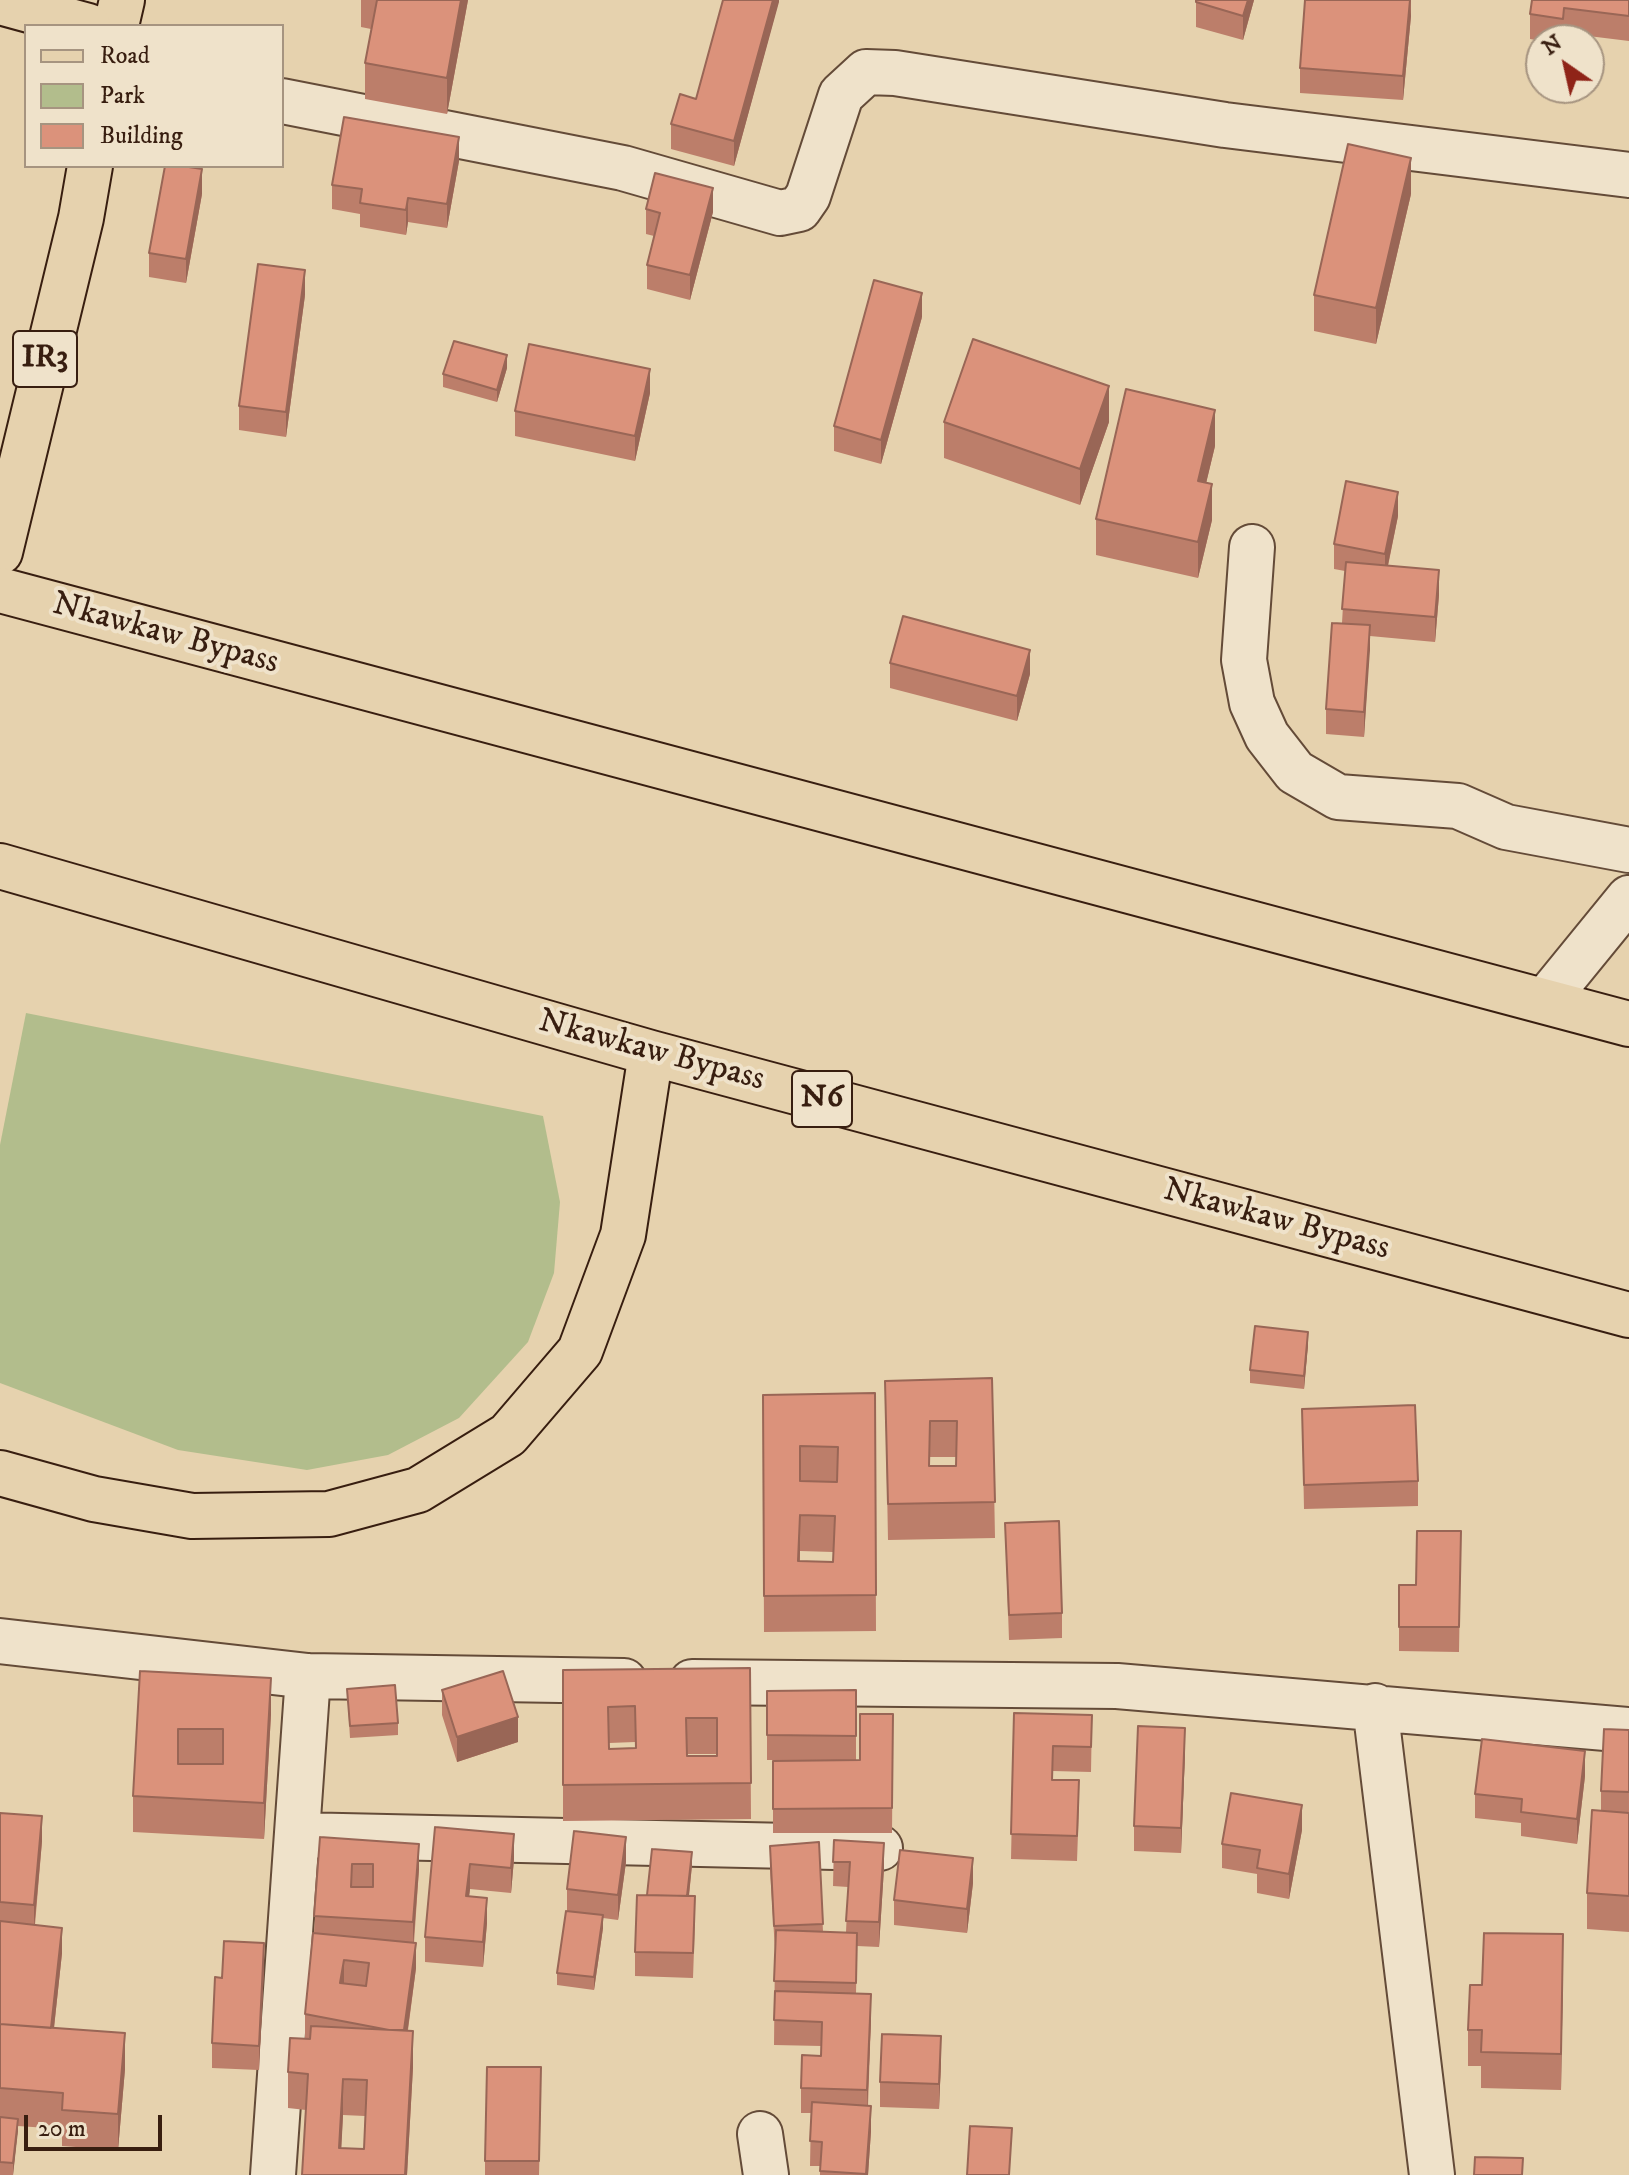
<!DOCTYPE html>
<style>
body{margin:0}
#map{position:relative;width:1629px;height:2175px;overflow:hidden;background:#e6d2ae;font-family:"IM FELL DW Pica",serif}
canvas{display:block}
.legend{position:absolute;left:24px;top:24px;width:260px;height:144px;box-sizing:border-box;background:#efe2ca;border:2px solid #a69480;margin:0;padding:10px 14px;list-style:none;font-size:24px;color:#381e10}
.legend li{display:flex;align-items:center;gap:16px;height:40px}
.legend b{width:40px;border:2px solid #a69480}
.north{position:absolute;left:1525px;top:24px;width:80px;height:80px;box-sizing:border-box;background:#efe2ca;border:2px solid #a69480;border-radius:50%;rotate:326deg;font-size:22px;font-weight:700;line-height:32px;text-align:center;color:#381e10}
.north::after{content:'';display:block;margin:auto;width:28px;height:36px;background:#8f2418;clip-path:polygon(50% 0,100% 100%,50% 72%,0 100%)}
.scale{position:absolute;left:24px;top:2115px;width:138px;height:36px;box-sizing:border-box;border:4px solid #381e10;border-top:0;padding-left:10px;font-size:24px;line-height:28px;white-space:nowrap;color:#381e10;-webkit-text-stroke:6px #efe2ca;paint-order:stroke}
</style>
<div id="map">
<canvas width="1629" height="2175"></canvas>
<ul class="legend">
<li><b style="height:10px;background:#e6d2ae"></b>Road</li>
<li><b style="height:22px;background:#b2bd8c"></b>Park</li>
<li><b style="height:22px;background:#db927b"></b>Building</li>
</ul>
<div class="north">N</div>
<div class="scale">20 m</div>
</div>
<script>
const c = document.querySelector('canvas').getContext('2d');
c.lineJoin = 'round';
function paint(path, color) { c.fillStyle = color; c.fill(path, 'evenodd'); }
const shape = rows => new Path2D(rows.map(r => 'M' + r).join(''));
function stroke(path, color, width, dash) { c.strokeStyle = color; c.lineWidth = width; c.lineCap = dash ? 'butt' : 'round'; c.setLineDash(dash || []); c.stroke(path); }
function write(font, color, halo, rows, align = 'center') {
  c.font = font + ' "IM FELL DW Pica",serif'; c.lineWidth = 8; c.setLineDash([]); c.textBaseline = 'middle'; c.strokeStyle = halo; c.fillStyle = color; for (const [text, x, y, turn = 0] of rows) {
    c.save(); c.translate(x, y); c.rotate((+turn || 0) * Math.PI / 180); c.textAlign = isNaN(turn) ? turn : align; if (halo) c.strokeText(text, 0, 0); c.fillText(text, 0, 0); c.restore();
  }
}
paint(shape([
 [26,1013,543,1116,560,1202,554,1273,528,1342,459,1418,388,1455,307,1470,178,1450,0,1383,0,1145]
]), '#b2bd8c');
const minor = shape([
 [282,101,623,168,780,213,799,209,808,196,841,95,866,72,895,73,1225,125,1629,175],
 [1252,547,1244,660,1252,703,1267,736,1295,772,1338,797,1458,806,1506,827,1629,850],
 [1545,1001,1629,898],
 [0,1641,308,1676,624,1681],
 [692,1682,1117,1686,1629,1730],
 [1375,1706,1432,2175],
 [297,1835,880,1848],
 [760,2134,766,2175],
 [273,2175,308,1676]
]);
const primary = shape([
 [116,26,122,0],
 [0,552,81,218,90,166]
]);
const trunk = shape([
 [0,2,88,26],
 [0,590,1629,1024],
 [0,866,651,1053,1629,1315],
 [0,1473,94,1499,192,1516,329,1514,418,1490,508,1435,580,1351,623,1235,651,1053]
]);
stroke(minor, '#644b38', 48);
stroke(primary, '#381e10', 48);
stroke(trunk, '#381e10', 48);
stroke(minor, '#efe2ca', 44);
stroke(primary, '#e6d2ae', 44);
stroke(trunk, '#e6d2ae', 44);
paint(shape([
 [361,0,468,0,447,114,365,99,365,63,371,29,361,27],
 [779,0,734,166,671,149,671,124,696,99],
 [1196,0,1254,0,1243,40,1196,27],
 [1411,0,1411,16,1403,100,1300,93,1300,68],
 [1532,0,1629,0,1629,41,1564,33,1563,40,1541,41,1530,39,1530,14],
 [459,161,447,228,408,222,406,235,360,227,360,214,332,209,332,185],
 [202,194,186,283,149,277,149,253],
 [1411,194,1376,344,1314,331,1314,295],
 [646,209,713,212,690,300,647,289,647,265,654,236,646,234],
 [305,295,286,437,239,430,239,406],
 [922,317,881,464,834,451,834,426],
 [507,368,497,402,443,387,443,374],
 [650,393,635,461,515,436,515,411],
 [944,422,1109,422,1080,505,944,458],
 [1215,446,1206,483,1212,520,1198,578,1096,555,1096,519],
 [1398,516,1388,566,1439,595,1435,642,1370,636,1364,737,1326,734,1326,709,1342,623,1345,571,1334,569,1334,544],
 [890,663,1030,674,1017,721,890,688],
 [1308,1345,1304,1389,1250,1383,1250,1370],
 [992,1378,995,1538,888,1540,885,1381],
 [930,1457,956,1457,956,1466,930,1466],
 [875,1393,876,1631,764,1632,763,1395],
 [800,1551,833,1552,833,1562,800,1561],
 [1302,1409,1418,1481,1418,1506,1304,1509],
 [1005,1523,1062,1613,1062,1638,1009,1640],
 [1461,1531,1459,1652,1399,1651,1399,1585,1416,1585],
 [750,1668,751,1819,563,1821,563,1670],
 [635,1742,635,1748,609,1749,609,1743],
 [687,1754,717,1754,717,1756,687,1756],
 [140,1671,271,1714,264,1839,133,1832,133,1796],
 [347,1689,398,1723,398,1735,350,1738],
 [442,1690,518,1742,457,1762,442,1715],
 [856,1690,856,1760,860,1760,893,1714,892,1833,773,1833,773,1761,830,1760,767,1760,767,1691],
 [1014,1713,1092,1715,1091,1772,1053,1771,1053,1780,1079,1805,1077,1861,1011,1859],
 [1629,1730,1629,1932,1587,1929,1587,1893,1601,1811,1601,1791],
 [1185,1753,1181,1853,1134,1851,1134,1826],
 [1585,1776,1577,1844,1521,1836,1521,1823,1475,1818,1475,1794],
 [0,1813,42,1841,35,1925,62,1953,54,2028,125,2069,118,2150,62,2146,62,2129,18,2126,13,2175,0,2175],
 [435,1827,514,1859,511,1893,470,1889,469,1896,487,1923,483,1967,425,1962,425,1937],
 [1302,1830,1289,1899,1257,1893,1257,1874,1222,1868,1222,1844],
 [320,1837,419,1869,414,1943,416,1968,408,2030,413,2067,407,2175,302,2175,306,2110,288,2108,288,2072,305,2038,305,2014,314,1933],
 [343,2115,365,2116,364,2149,341,2148],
 [834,1840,884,1868,879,1947,857,1946,856,1993,871,2018,868,2106,871,2131,868,2175,820,2175,820,2166,810,2166,811,2113,801,2113,801,2088,821,2056,822,2046,774,2045,775,1950,770,1870,770,1846,819,1842,823,1932,846,1932,848,1887,833,1886],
 [626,1862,618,1920,603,1918,603,1928,594,1990,557,1985,557,1973,567,1911,567,1889],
 [692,1865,689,1896,695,1921,693,1978,635,1976,635,1952,647,1895],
 [973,1883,967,1933,894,1925,894,1900],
 [264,1968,259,2070,212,2068,212,2043,222,1978],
 [1563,1970,1561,2090,1481,2088,1481,2066,1468,2066,1468,2030,1482,1985],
 [941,2061,939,2109,880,2107,880,2082],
 [541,2092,539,2175,485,2175,485,2161]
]), '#bc7e6a');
paint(shape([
 [461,0,468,0,447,114,447,78],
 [773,0,779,0,779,2,734,166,734,141],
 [1248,0,1254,0,1243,40,1243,16],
 [1410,0,1411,16,1403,100,1403,76],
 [459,137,459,161,447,228,447,204],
 [1411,158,1411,194,1376,344,1376,308],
 [202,169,202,194,186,283,186,259],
 [713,188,713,212,690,300,690,275],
 [408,198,408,222,406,235,406,210],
 [305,270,305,295,286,437,286,412],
 [922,293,922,317,881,464,881,440],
 [507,355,507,368,497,402,497,390],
 [650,369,650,393,635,461,635,436],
 [1109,386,1109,422,1080,505,1080,469],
 [1215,410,1215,446,1198,517,1198,481],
 [1212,484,1212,520,1198,578,1198,542],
 [1398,492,1398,516,1385,579,1385,554],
 [1439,570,1439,595,1435,642,1435,617],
 [1370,625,1370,650,1364,737,1364,712],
 [1030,650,1030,674,1017,721,1017,696],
 [1308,1332,1308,1345,1304,1389,1304,1376],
 [800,1515,800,1551,798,1597,798,1561],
 [271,1678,271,1714,264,1839,264,1803],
 [518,1717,518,1742,457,1762,457,1737],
 [1185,1728,1185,1753,1181,1853,1181,1828],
 [1585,1751,1585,1776,1577,1844,1577,1819],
 [1302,1805,1302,1830,1289,1899,1289,1874],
 [42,1816,42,1841,34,1930,34,1905],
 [514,1834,514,1859,511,1893,511,1868],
 [626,1837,626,1862,618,1920,618,1895],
 [884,1843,884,1868,879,1947,879,1922],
 [419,1844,419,1869,413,1947,413,1922],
 [692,1852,692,1865,687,1913,687,1900],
 [973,1858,973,1883,967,1933,967,1909],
 [470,1864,470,1889,466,1921,466,1896],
 [487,1898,487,1923,483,1967,483,1942],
 [603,1915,603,1928,594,1990,594,1977],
 [62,1928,62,1953,51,2055,51,2031],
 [1563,1934,1563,1970,1561,2090,1561,2054],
 [264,1943,264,1968,259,2070,259,2046],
 [416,1943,416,1968,404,2057,404,2032],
 [344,1960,344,1984,340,1983],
 [871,1994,871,2018,867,2115,867,2090],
 [413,2031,413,2067,407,2175,405,2175],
 [125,2033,125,2069,118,2150,118,2114],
 [941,2036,941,2061,939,2109,939,2084],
 [343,2079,343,2115,340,2175,339,2148],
 [871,2106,871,2131,868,2175,866,2175],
 [18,2119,18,2131,13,2175,13,2163]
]), '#996656');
const building = shape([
 [377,0,461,0,447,78,365,63,377,0],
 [723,0,773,0,734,141,671,124,680,94,696,99,723,0],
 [1196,0,1248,0,1243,16,1196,2,1196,0],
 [1305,0,1410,0,1403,76,1300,68,1305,0],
 [1532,0,1629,0,1629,16,1564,8,1563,19,1530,14,1532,0],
 [344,117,459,137,447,204,408,198,406,210,360,203,362,189,332,185,344,117],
 [1348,144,1411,158,1376,308,1314,295,1348,144],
 [165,166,182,166,202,169,186,259,149,253,165,166],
 [655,173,713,188,690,275,647,265,660,213,646,209,655,173],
 [258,264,305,270,286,412,239,406,258,264],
 [874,280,922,293,881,440,834,426,874,280],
 [973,339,1109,386,1080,469,944,422,973,339],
 [454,341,507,355,497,390,443,374,454,341],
 [529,344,650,369,635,436,515,411,529,344],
 [1126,389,1215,410,1198,481,1212,484,1198,542,1096,519,1126,389],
 [1346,481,1398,492,1385,554,1334,544,1346,481],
 [1346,562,1439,570,1435,617,1342,609,1346,562],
 [903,616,1030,650,1017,696,890,663,903,616],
 [1332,623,1370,625,1364,712,1326,709,1332,623],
 [1255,1326,1308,1332,1304,1376,1250,1370,1255,1326],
 [992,1378,995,1502,888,1504,885,1381,992,1378],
 [930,1421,957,1421,956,1466,929,1466,930,1421],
 [875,1393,876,1595,764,1596,763,1395,875,1393],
 [800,1446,838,1447,837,1482,800,1481,800,1446],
 [800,1515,835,1516,833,1562,798,1561,800,1515],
 [1415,1405,1418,1481,1304,1485,1302,1409,1415,1405],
 [1059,1521,1062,1613,1009,1615,1005,1523,1059,1521],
 [1417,1531,1461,1531,1459,1627,1399,1627,1399,1585,1416,1585,1417,1531],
 [750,1668,751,1783,563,1785,563,1670,750,1668],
 [635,1706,636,1748,609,1749,608,1707,635,1706],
 [686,1718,717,1718,717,1756,687,1756,686,1718],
 [140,1671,271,1678,264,1803,133,1796,140,1671],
 [178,1729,223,1729,223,1764,178,1764,178,1729],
 [503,1671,518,1717,457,1737,442,1690,503,1671],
 [395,1685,398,1723,350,1726,347,1689,395,1685],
 [856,1690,856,1736,767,1735,767,1691,856,1690],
 [1014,1713,1092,1715,1091,1747,1053,1746,1052,1780,1079,1780,1077,1836,1011,1834,1014,1713],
 [860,1714,893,1714,892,1808,773,1809,773,1761,860,1760,860,1714],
 [1138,1726,1185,1728,1181,1828,1134,1826,1138,1726],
 [1604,1729,1629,1730,1629,1792,1601,1791,1604,1729],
 [1482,1739,1585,1751,1577,1819,1521,1812,1522,1799,1475,1794,1482,1739],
 [1231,1793,1302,1805,1289,1874,1257,1868,1260,1850,1222,1844,1231,1793],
 [1592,1810,1629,1813,1629,1896,1587,1893,1592,1810],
 [0,1813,42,1816,34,1905,0,1902,0,1813],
 [435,1827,514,1834,511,1868,470,1864,466,1896,487,1898,483,1942,425,1937,435,1827],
 [574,1831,626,1837,618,1895,567,1889,574,1831],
 [320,1837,419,1844,413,1922,314,1916,320,1837],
 [352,1864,373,1864,373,1887,351,1887,352,1864],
 [834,1840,884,1843,879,1922,846,1921,850,1862,833,1862,834,1840],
 [819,1842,823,1924,774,1926,770,1846,819,1842],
 [652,1849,692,1852,687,1896,647,1895,652,1849],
 [900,1850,973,1858,967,1909,894,1900,900,1850],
 [637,1895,695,1896,693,1953,635,1952,637,1895],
 [566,1911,603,1915,594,1977,557,1973,566,1911],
 [0,1921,62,1928,51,2028,0,2024,0,1921],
 [776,1930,857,1933,856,1983,774,1981,776,1930],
 [313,1933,416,1943,404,2030,389,2030,305,2014,313,1933],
 [344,1960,369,1963,366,1986,340,1983,344,1960],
 [1484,1933,1563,1934,1561,2054,1481,2052,1482,2030,1468,2030,1470,1985,1482,1985,1484,1933],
 [224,1941,264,1943,259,2046,212,2043,215,1977,222,1978,224,1941],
 [775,1991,871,1994,867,2090,801,2088,802,2055,821,2056,822,2022,774,2020,775,1991],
 [0,2024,125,2033,118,2114,62,2110,63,2093,0,2088,0,2024],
 [311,2026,413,2031,405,2175,302,2175,308,2074,288,2072,290,2038,310,2039,311,2026],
 [343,2079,367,2080,364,2149,339,2148,343,2079],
 [882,2034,941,2036,939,2084,880,2082,882,2034],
 [487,2067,541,2067,539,2161,485,2161,487,2067],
 [812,2102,871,2106,866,2174,820,2171,822,2142,810,2141,812,2102],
 [0,2117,18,2119,13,2163,0,2162,0,2117],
 [970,2126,1012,2128,1009,2175,967,2175,970,2126],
 [1475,2157,1523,2158,1522,2175,1474,2175,1475,2157]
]);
paint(building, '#db927b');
stroke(building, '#996656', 2);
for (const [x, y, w] of [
 [45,359,64],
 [822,1099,60]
]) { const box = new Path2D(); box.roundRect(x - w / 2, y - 28, w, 56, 6); c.fillStyle = '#efe2ca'; c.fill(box); stroke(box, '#381e10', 2); }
write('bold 32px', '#381e10', null, [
 ["IR3",45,359],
 ["N6",822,1099]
]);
write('34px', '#381e10', '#efe2ca', [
 ["Nkawkaw Bypass",165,635,15],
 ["Nkawkaw Bypass",651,1052,15],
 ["Nkawkaw Bypass",1276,1221,15]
]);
</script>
